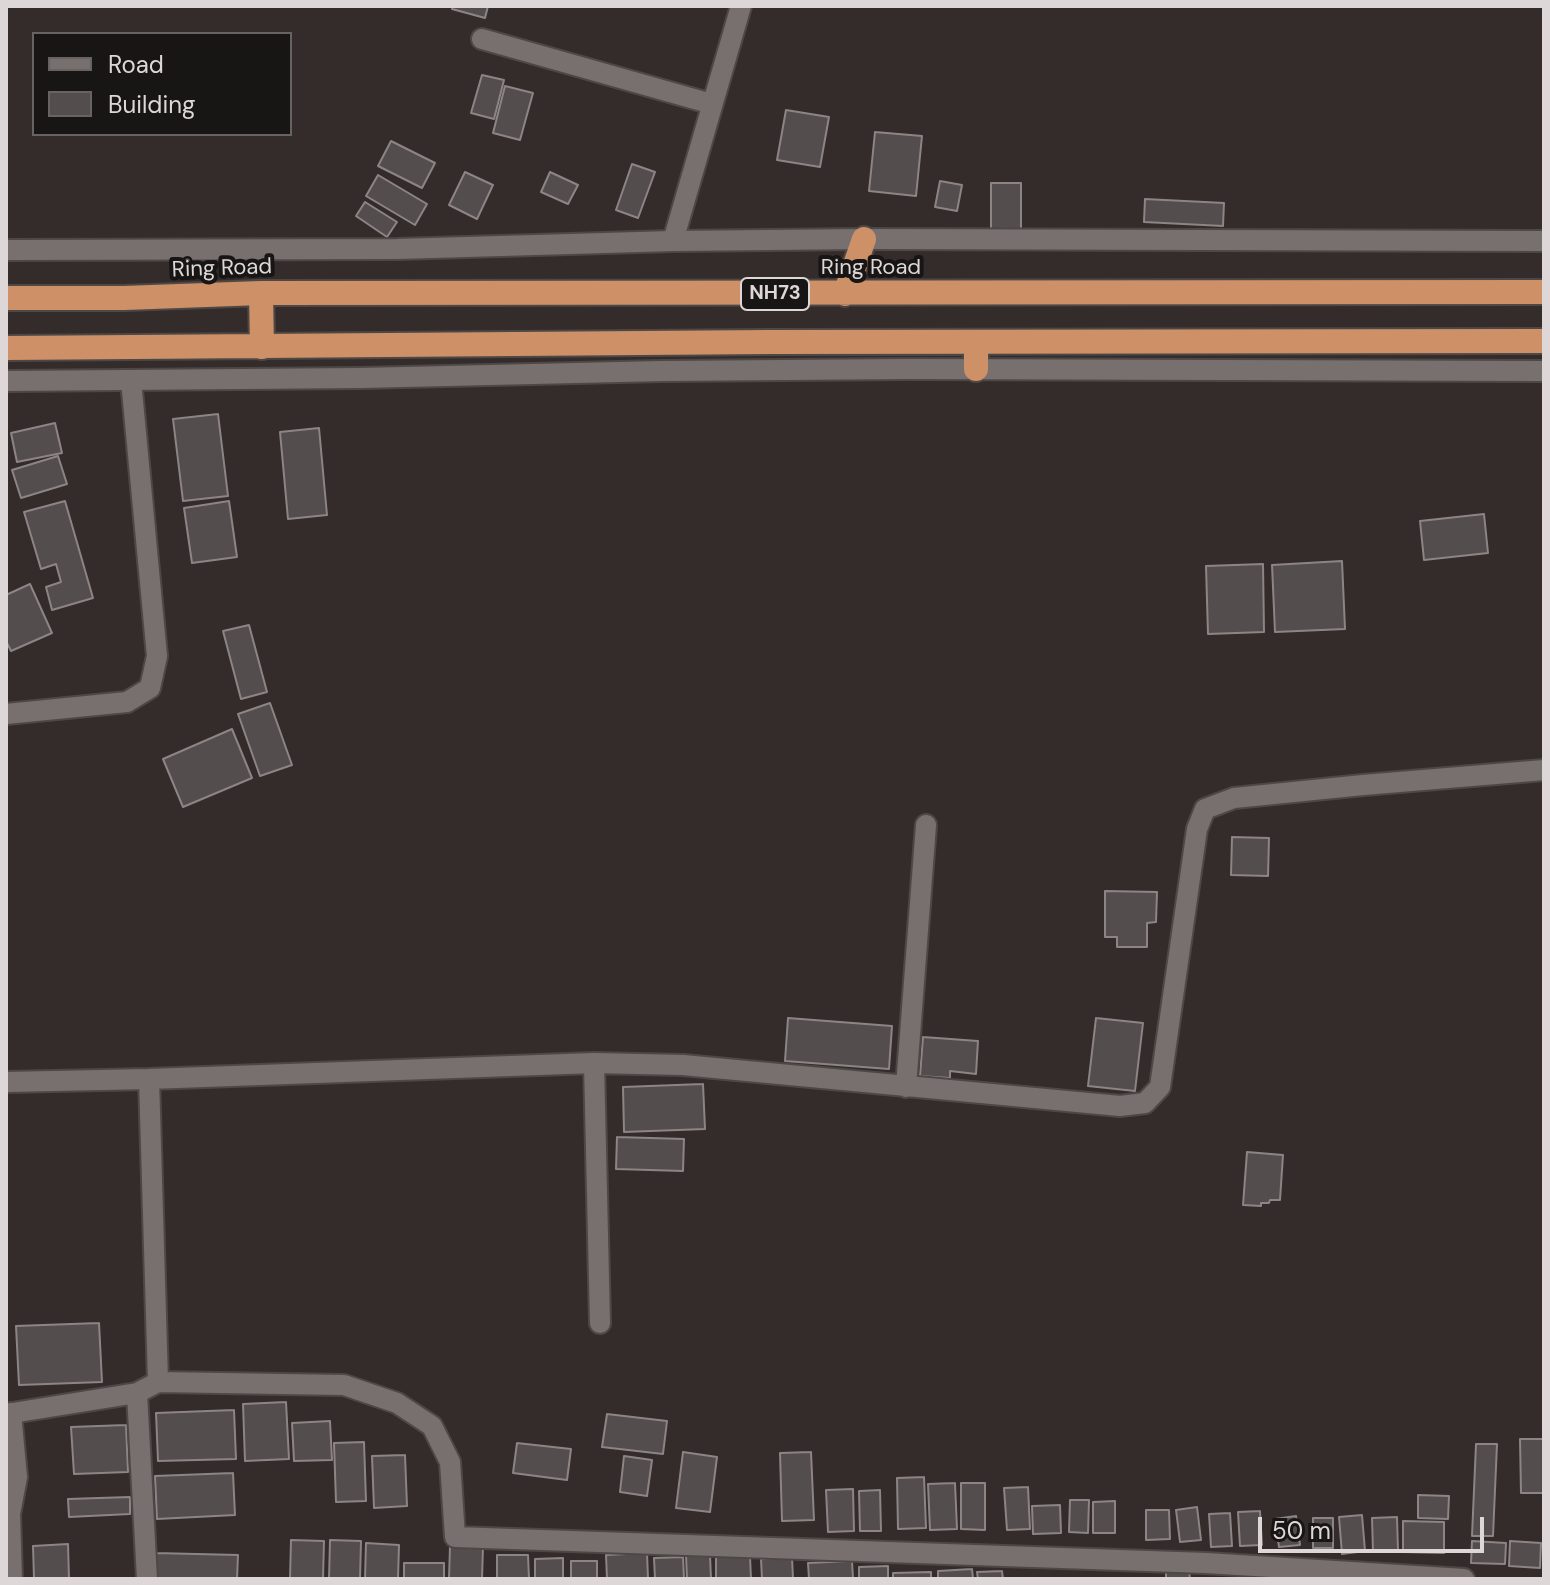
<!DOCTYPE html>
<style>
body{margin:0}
#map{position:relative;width:1550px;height:1585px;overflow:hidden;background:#332c2a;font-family:"DM Sans",sans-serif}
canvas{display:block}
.frame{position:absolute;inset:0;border:8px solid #ddd8d7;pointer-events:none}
.legend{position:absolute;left:32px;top:32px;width:260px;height:104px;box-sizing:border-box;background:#181515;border:2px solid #676363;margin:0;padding:10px 14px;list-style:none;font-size:24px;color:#ddd8d7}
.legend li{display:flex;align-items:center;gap:16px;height:40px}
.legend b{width:40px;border:2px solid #676363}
.scale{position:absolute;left:1258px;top:1517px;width:226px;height:36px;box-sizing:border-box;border:4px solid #ddd8d7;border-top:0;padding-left:10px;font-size:24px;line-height:28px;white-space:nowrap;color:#ddd8d7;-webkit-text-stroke:6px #181515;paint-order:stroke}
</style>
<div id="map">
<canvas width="1550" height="1585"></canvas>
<div class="frame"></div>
<ul class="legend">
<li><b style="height:10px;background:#78706e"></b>Road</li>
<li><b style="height:22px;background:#544d4d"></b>Building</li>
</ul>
<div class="scale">50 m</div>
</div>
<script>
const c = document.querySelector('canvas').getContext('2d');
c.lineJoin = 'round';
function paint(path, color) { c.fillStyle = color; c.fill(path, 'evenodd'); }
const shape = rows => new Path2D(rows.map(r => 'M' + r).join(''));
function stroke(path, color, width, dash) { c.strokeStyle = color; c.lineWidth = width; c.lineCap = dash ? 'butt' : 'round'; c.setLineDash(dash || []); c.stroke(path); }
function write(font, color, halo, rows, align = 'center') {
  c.font = font + ' "DM Sans",sans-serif'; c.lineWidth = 8; c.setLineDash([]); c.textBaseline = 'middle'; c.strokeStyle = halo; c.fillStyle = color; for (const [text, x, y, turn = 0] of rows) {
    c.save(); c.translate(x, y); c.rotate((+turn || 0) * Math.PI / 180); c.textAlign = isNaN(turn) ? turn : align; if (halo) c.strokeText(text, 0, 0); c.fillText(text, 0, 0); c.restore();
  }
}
const building = shape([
 [453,6,488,6,485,18,452,9,453,6],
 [482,75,504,80,494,119,471,113,482,75],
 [505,86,533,93,520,140,493,133,505,86],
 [786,110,829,117,820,167,777,160,786,110],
 [875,132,922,136,916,196,869,191,875,132],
 [391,141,435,163,422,188,378,166,391,141],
 [632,164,655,172,638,218,616,210,632,164],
 [465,172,493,185,477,219,449,205,465,172],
 [550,172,578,185,568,204,541,192,550,172],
 [378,175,427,204,415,225,366,196,378,175],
 [940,181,962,185,957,211,935,207,940,181],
 [991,183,1021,183,1021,230,991,230,991,183],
 [1145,199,1224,203,1223,226,1144,222,1145,199],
 [365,202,397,222,387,237,356,216,365,202],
 [218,414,228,496,183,501,173,419,218,414],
 [55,423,62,453,17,462,11,433,55,423],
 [319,428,327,515,288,519,280,432,319,428],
 [58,456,67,484,21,498,12,470,58,456],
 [65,501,93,598,52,610,46,587,61,582,56,564,41,569,24,512,65,501],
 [229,501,237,557,192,563,184,508,229,501],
 [1484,514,1488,553,1424,560,1420,521,1484,514],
 [1342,561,1345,629,1275,632,1272,565,1342,561],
 [1263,564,1264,632,1208,634,1206,566,1263,564],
 [30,584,52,633,11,651,6,641,6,595,30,584],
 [249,625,267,692,241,699,223,631,249,625],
 [270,703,292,765,260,776,238,714,270,703],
 [232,729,252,778,183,807,163,759,232,729],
 [1232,837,1269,838,1268,876,1231,875,1232,837],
 [1105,891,1157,892,1156,922,1147,923,1147,947,1117,947,1117,937,1105,937,1105,891],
 [788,1018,892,1026,889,1069,785,1061,788,1018],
 [1096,1018,1143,1023,1135,1091,1088,1086,1096,1018],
 [923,1037,978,1041,976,1074,950,1071,950,1078,920,1076,923,1037],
 [703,1084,705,1129,624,1132,623,1087,703,1084],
 [617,1137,684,1139,683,1171,616,1169,617,1137],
 [1247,1152,1283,1155,1280,1200,1270,1200,1269,1203,1261,1203,1261,1206,1243,1205,1247,1152],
 [99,1323,102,1382,19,1385,16,1326,99,1323],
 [286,1402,289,1459,245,1461,243,1404,286,1402],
 [234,1410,236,1459,158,1461,156,1413,234,1410],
 [607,1414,667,1421,663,1454,602,1447,607,1414],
 [330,1421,332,1460,294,1461,292,1423,330,1421],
 [126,1425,128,1472,74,1474,71,1427,126,1425],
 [1520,1439,1544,1439,1544,1493,1521,1493,1520,1439],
 [364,1442,366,1501,336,1502,334,1443,364,1442],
 [517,1443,571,1449,567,1480,513,1473,517,1443],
 [1476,1444,1497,1444,1493,1536,1472,1536,1476,1444],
 [683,1452,717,1457,710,1512,676,1508,683,1452],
 [811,1452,814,1520,782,1521,780,1453,811,1452],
 [405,1455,407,1506,374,1508,372,1456,405,1455],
 [624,1456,652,1460,647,1496,620,1492,624,1456],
 [233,1473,235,1515,157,1519,155,1476,233,1473],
 [924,1477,926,1528,898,1529,897,1478,924,1477],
 [955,1483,957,1529,930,1530,928,1484,955,1483],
 [961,1483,985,1483,985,1530,961,1529,961,1483],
 [1028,1487,1030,1529,1007,1530,1004,1488,1028,1487],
 [853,1489,854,1531,828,1532,826,1490,853,1489],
 [880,1490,881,1531,860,1531,859,1491,880,1490],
 [1418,1495,1449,1496,1448,1519,1418,1518,1418,1495],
 [130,1497,130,1514,69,1517,68,1499,130,1497],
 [1070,1500,1089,1500,1088,1533,1069,1532,1070,1500],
 [1115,1501,1115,1533,1093,1533,1093,1502,1115,1501],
 [1060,1505,1061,1533,1033,1534,1032,1506,1060,1505],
 [1197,1507,1201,1540,1180,1542,1176,1510,1197,1507],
 [1146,1510,1169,1510,1170,1539,1146,1540,1146,1510],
 [1260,1511,1262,1545,1240,1546,1238,1512,1260,1511],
 [1230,1513,1232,1546,1211,1547,1209,1514,1230,1513],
 [1362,1515,1365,1551,1342,1554,1339,1517,1362,1515],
 [1296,1516,1300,1545,1279,1547,1275,1519,1296,1516],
 [1397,1517,1398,1551,1373,1552,1372,1518,1397,1517],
 [1313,1518,1333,1518,1333,1548,1313,1548,1313,1518],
 [1403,1521,1444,1522,1444,1553,1403,1552,1403,1521],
 [291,1540,324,1541,323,1579,290,1579,291,1540],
 [330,1540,361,1541,360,1579,329,1579,330,1540],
 [1472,1541,1506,1543,1505,1564,1471,1563,1472,1541],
 [1510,1541,1541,1543,1540,1568,1509,1566,1510,1541],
 [366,1543,399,1545,398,1579,365,1579,366,1543],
 [68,1544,69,1579,34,1579,33,1546,68,1544],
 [450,1546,483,1547,482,1579,449,1579,450,1546],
 [155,1553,238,1555,237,1579,154,1579,155,1553],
 [647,1553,648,1579,607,1579,606,1555,647,1553],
 [497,1555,528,1555,529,1579,497,1579,497,1555],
 [686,1555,710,1555,711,1579,687,1579,686,1555],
 [750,1556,751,1579,716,1579,716,1557,750,1556],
 [683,1557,684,1579,655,1579,654,1558,683,1557],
 [792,1557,793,1579,762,1579,761,1559,792,1557],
 [563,1558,563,1579,535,1579,535,1559,563,1558],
 [571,1561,597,1561,597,1579,571,1579,571,1561],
 [852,1561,853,1579,809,1579,808,1563,852,1561],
 [404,1563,444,1563,444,1579,404,1579,404,1563],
 [888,1566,888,1579,859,1579,859,1567,888,1566],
 [972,1569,973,1579,938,1579,938,1571,972,1569],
 [1002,1571,1003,1579,978,1579,977,1572,1002,1571],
 [1189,1571,1190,1579,1166,1579,1166,1572,1189,1571],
 [931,1572,931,1579,893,1579,893,1573,931,1572]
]);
paint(building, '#544d4d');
stroke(building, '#8d8485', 2);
const street = shape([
 [482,39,712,104],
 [673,241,741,6],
 [6,714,127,702,150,688,157,656,131,380],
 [594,1063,600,1323],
 [149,1079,158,1382],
 [6,1082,149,1079,594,1063,683,1065,1120,1106,1145,1103,1160,1087,1197,829,1205,809,1234,798,1363,785,1544,770],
 [906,1087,926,825],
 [137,1393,147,1579],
 [11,1413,17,1477,10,1514,12,1579],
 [6,1414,137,1393,158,1382,344,1385,397,1403,432,1426,450,1462,455,1537,1206,1563,1464,1579]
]);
const secondary = shape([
 [6,250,397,249,673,241,864,239,1544,241],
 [6,381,360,378,662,371,906,369,1544,371]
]);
const highway = shape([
 [261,293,262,347],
 [845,294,864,239],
 [6,298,124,298,261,293,1544,292],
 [976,342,976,369],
 [6,348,769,342,1544,341]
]);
stroke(street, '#4d4846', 24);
stroke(secondary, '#4d4846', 24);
stroke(highway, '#4d4846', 28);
stroke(street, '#78706e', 20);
stroke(secondary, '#78706e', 20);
stroke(highway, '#ce9067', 24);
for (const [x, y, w] of [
 [775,294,68]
]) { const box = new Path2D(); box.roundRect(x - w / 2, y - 16, w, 32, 6); c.fillStyle = '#181515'; c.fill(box); stroke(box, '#ddd8d7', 2); }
write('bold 20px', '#ddd8d7', null, [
 ["NH73",775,294]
]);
write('22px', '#ddd8d7', '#181515', [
 ["Ring Road",871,268],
 ["Ring Road",222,269,-2]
]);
</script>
